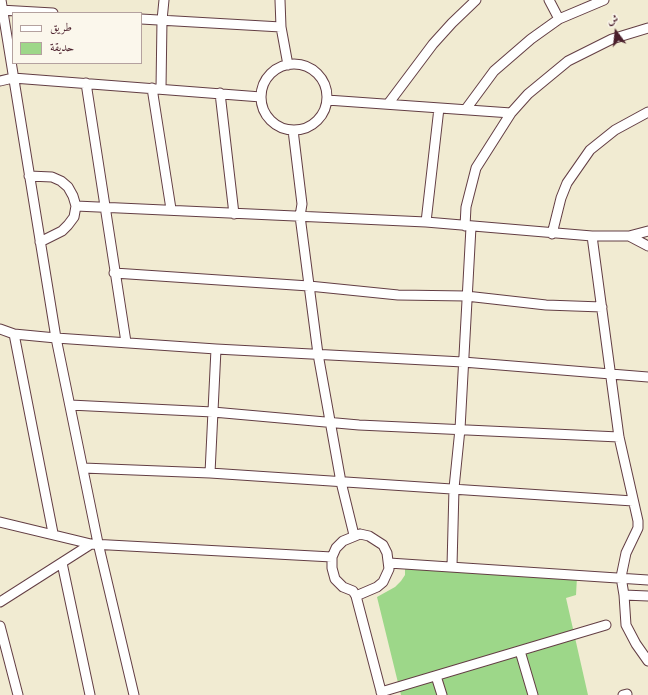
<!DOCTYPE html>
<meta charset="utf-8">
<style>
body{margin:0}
#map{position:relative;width:648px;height:695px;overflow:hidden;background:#f1ebd2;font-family:"IM FELL DW Pica",Amiri,serif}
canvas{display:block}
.legend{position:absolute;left:12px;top:12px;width:130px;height:52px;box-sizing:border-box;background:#fbf7ec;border:1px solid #b4a19f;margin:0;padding:5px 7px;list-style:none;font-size:12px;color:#4a1f2b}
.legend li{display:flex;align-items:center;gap:8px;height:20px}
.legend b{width:20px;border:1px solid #b4a19f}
.north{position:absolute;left:596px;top:12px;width:40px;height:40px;-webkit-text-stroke:3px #fbf7ec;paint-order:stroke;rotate:345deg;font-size:11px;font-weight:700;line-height:16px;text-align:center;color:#4a1f2b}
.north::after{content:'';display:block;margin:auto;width:14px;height:18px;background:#4a1f2b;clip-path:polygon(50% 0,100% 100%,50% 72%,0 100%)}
</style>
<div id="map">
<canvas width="648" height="695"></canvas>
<ul class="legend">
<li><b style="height:5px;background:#fff"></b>طريق</li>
<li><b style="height:11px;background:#9dd789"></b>حديقة</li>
</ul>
<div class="north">ش</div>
</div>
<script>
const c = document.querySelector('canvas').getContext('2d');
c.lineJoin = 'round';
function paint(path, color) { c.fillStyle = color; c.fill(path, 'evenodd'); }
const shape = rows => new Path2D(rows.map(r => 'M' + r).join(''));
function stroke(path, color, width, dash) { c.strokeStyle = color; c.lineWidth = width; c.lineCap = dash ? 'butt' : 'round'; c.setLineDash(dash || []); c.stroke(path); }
paint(shape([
 [405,566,577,577,576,595,566,598,588,695,401,695,377,597,395,587,401,581,405,575]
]), '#9dd789');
const minor = shape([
 [1,0,56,338,98,543,134,695],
 [280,0,281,27,288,65],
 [549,0,559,19],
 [0,10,53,13],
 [141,19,281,27],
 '261 97a33 33 0 1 1 66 0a33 33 0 1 1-66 0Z',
 [0,81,13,78,261,97],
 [86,83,126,342],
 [152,88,171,209],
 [161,88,162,20,164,0],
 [220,93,234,214],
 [327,100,511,113],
 [388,104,433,44,452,23,476,0],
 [466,109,494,71,531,39,559,19,604,0],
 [293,130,302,204,300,216,318,354,341,482,354,535],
 [29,176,52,177,61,181,68,187,73,196,76,206,74,217,68,225,62,231,40,242],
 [76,206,426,222,592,236,629,236,648,231],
 [426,222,439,108],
 [465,226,466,207,476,168,511,113,528,94,568,61,612,39,648,28],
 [552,234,561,198,567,183,590,150,615,130,648,112],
 [592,236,619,437,638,521,638,528,626,553,621,577,624,595],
 [629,236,648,246],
 [114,273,309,286,398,295,466,296,546,305,602,307],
 [0,329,14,334,56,338,216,349,463,362,648,377],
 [14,334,53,533],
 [70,405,213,412,359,425,619,437],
 [83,468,210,473,633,501],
 [210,473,216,349],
 [0,522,91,544,332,557],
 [360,534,369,536,383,545,387,553,389,569,383,582,377,587,356,596,353,591,343,587,335,579,332,568,332,557,336,548,343,541,360,534],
 [62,563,90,695],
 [389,563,648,580],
 [452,566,454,488,460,429,471,227],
 [356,596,382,695],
 [648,596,624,595,626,625,636,644,648,661],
 [0,602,91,544],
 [0,626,18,695],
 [520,651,533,695],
 [436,676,442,695],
 [381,692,606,625],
 [623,695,627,694]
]);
stroke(minor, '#633e44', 11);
stroke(minor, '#fff', 9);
</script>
